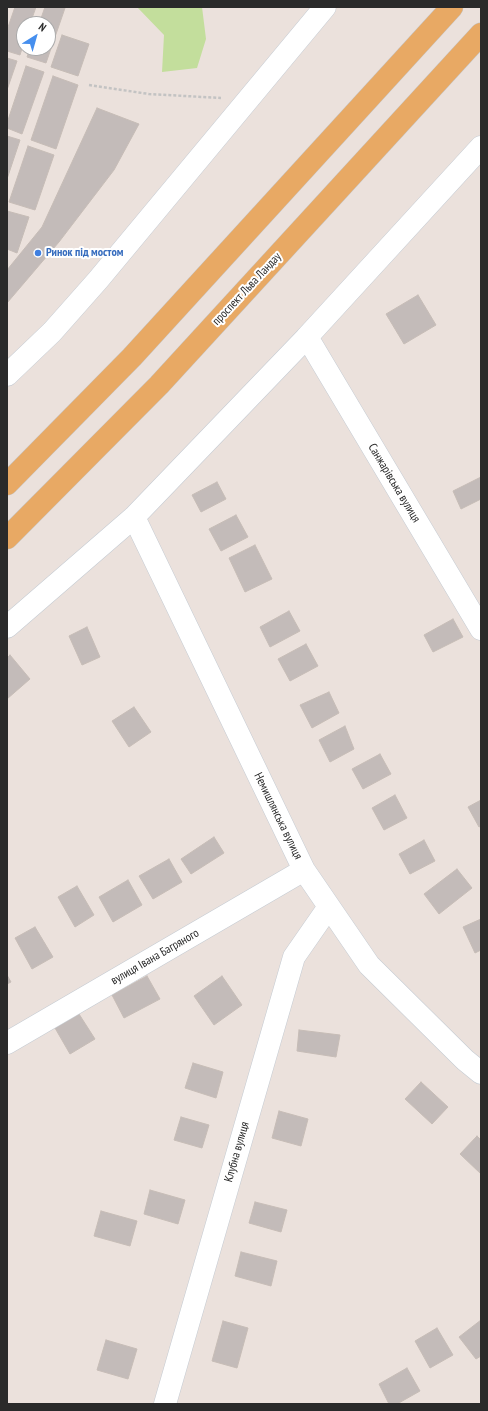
<!DOCTYPE html>
<meta charset="utf-8">
<style>
body{margin:0}
#map{position:relative;width:488px;height:1411px;overflow:hidden;background:#ebe1dc;font-family:"PT Sans Narrow",sans-serif}
canvas{display:block}
.frame{position:absolute;inset:0;border:8px solid #2a2a2a;pointer-events:none}
.north{position:absolute;left:16px;top:16px;width:40px;height:40px;box-sizing:border-box;background:#fff;border:1px solid #aaa;border-radius:50%;rotate:37deg;font-size:11px;font-weight:700;line-height:16px;text-align:center;color:#2a2a2a}
.north::after{content:'';display:block;margin:auto;width:14px;height:18px;background:#468fee;clip-path:polygon(50% 0,100% 100%,50% 72%,0 100%)}
</style>
<div id="map">
<canvas width="488" height="1411"></canvas>
<div class="frame"></div>
<div class="north">N</div>
</div>
<script>
const c = document.querySelector('canvas').getContext('2d');
c.lineJoin = 'round';
function paint(path, color) { c.fillStyle = color; c.fill(path, 'evenodd'); }
const shape = rows => new Path2D(rows.map(r => 'M' + r).join(''));
function stroke(path, color, width, dash) { c.strokeStyle = color; c.lineWidth = width; c.lineCap = dash ? 'butt' : 'round'; c.setLineDash(dash || []); c.stroke(path); }
function write(font, color, halo, rows, align = 'center') {
  c.font = font + ' "PT Sans Narrow",sans-serif'; c.lineWidth = 4; c.setLineDash([]); c.textBaseline = 'middle'; c.strokeStyle = halo; c.fillStyle = color; for (const [text, x, y, turn = 0] of rows) {
    c.save(); c.translate(x, y); c.rotate((+turn || 0) * Math.PI / 180); c.textAlign = isNaN(turn) ? turn : align; if (halo) c.strokeText(text, 0, 0); c.fillText(text, 0, 0); c.restore();
  }
}
paint(shape([
 [137,7,202,7,206,39,197,68,162,72,164,35]
]), '#c3de9c');
const building = shape([
 [15,7,36,7,30,24,24,24,24,42,20,55,7,51,7,30,15,7],
 [45,7,65,8,46,63,27,57,30,48,48,48,48,24,39,24,45,7],
 [62,35,89,44,78,76,51,67,62,35],
 [7,58,17,61,7,90,7,58],
 [26,66,44,72,22,134,7,128,7,123,26,66],
 [53,76,78,85,56,149,31,140,53,76],
 [97,108,139,124,114,170,59,242,7,303,7,270,42,227,97,108],
 [7,136,20,140,7,179,7,136],
 [28,146,54,155,35,210,9,202,28,146],
 [7,211,29,217,17,253,7,249,7,211],
 [418,295,436,325,404,344,386,314,418,295],
 [481,477,481,499,461,509,453,491,481,477],
 [217,482,226,499,201,512,192,495,217,482],
 [236,515,248,537,221,551,209,529,236,515],
 [255,545,272,579,245,592,229,558,255,545],
 [289,611,300,631,270,647,260,627,289,611],
 [453,619,463,637,433,652,424,635,453,619],
 [87,627,100,657,82,665,69,636,87,627],
 [306,644,318,666,290,681,278,659,306,644],
 [10,655,30,679,7,699,7,658,10,655],
 [329,692,339,713,312,728,300,705,329,692],
 [134,707,151,732,129,747,112,721,134,707],
 [345,726,354,749,330,762,319,740,345,726],
 [380,754,391,774,363,789,352,769,380,754],
 [395,795,407,818,384,830,372,808,395,795],
 [481,800,481,826,479,827,468,807,481,800],
 [214,837,224,853,191,874,181,859,214,837],
 [424,840,435,861,410,874,399,854,424,840],
 [169,859,182,882,153,899,139,876,169,859],
 [457,869,472,888,439,914,424,894,457,869],
 [128,880,142,905,113,922,99,897,128,880],
 [77,886,94,915,75,927,58,897,77,886],
 [481,919,481,950,475,953,463,927,481,919],
 [35,927,53,957,32,969,15,938,35,927],
 [7,975,11,982,7,984,7,975],
 [147,976,160,999,124,1018,112,995,147,976],
 [222,976,242,1005,214,1025,194,996,222,976],
 [79,1014,95,1039,70,1054,55,1028,79,1014],
 [299,1030,340,1035,336,1057,297,1051,299,1030],
 [193,1063,223,1072,216,1098,185,1088,193,1063],
 [421,1082,448,1107,432,1124,405,1099,421,1082],
 [279,1111,308,1119,301,1146,272,1138,279,1111],
 [181,1117,209,1125,202,1148,174,1140,181,1117],
 [477,1136,481,1140,481,1174,460,1154,477,1136],
 [150,1190,185,1200,178,1224,144,1214,150,1190],
 [255,1202,287,1210,281,1232,249,1223,255,1202],
 [101,1211,137,1221,130,1246,94,1236,101,1211],
 [241,1252,277,1261,271,1286,235,1276,241,1252],
 [481,1320,481,1356,476,1359,459,1337,481,1320],
 [223,1321,248,1328,237,1368,212,1361,223,1321],
 [437,1328,453,1355,430,1368,415,1341,437,1328],
 [106,1340,137,1349,128,1379,97,1370,106,1340],
 [407,1368,420,1391,397,1404,389,1404,379,1384,407,1368]
]);
paint(building, '#c3bbb9');
stroke(building, '#c6bcb6', 1);
const minor = shape([
 [307,337,481,629],
 [7,375,52,332,98,280,325,7],
 [134,517,304,870,369,965,465,1060,481,1073],
 [7,627,134,517,307,337,481,147],
 [7,1043,304,870],
 [165,1404,294,957,328,908]
]);
const major = shape([
 [7,484,132,357,452,7],
 [7,538,159,385,481,34]
]);
stroke(minor, '#c5cbd2', 23);
stroke(major, '#c3c3c3', 23);
stroke(shape([
 [89,85,149,94,221,98]
]), '#c3c3c3', 2.5, [3, 2]);
stroke(minor, '#fff', 22);
stroke(major, '#e8a964', 22);
for (const [x, y, r, color] of [
 [38,253,4,"#3f7fe0"]
]) { const dot = new Path2D(); dot.arc(x, y, r, 0, 2 * Math.PI); c.fillStyle = color; c.fill(dot); stroke(dot, '#fff', 1.5); }
write('bold 12px', '#366cbe', '#fff', [
 ["Ринок під мостом",46,253]
], 'left');
write('12px', '#2a2a2a', '#fff', [
 ["проспект Льва Ландау",247,289,-47],
 ["Санжарівська вулиця",394,483,59],
 ["Немишлянська вулиця",278,816,64],
 ["вулиця Івана Багряного",155,957,-30],
 ["Клубна вулиця",237,1152,-74]
]);
</script>
